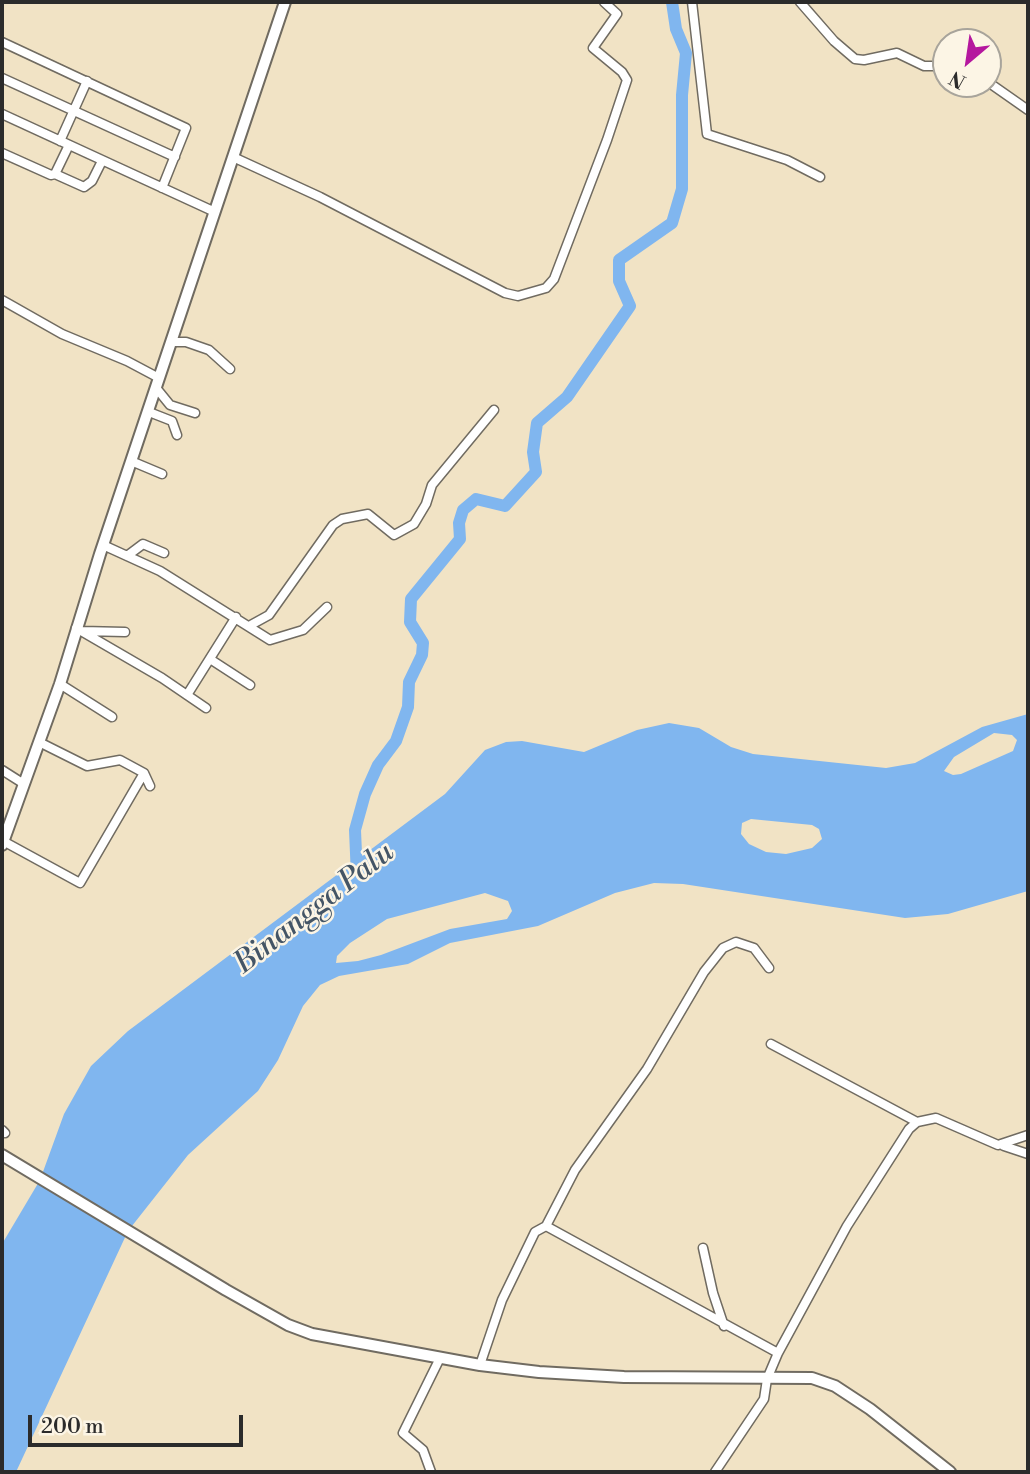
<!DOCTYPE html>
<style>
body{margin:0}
#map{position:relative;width:1030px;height:1474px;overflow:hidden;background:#f1e3c5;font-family:"Libre Bodoni",serif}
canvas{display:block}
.frame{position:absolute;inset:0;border:4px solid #2b2b2b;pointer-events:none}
.north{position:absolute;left:932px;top:28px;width:70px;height:70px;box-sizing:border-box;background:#fcf5e5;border:2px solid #a8a49b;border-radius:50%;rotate:209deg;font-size:19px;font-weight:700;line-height:28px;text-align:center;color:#2b2b2b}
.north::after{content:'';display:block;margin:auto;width:24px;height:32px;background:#b5179e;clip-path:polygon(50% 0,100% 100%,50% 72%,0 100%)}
.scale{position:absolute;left:28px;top:1415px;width:215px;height:32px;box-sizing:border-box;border:4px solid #2b2b2b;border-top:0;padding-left:9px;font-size:21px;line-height:24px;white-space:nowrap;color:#2b2b2b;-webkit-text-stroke:5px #fcf5e5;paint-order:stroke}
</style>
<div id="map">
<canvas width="1030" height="1474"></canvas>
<div class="frame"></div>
<div class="north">N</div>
<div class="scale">200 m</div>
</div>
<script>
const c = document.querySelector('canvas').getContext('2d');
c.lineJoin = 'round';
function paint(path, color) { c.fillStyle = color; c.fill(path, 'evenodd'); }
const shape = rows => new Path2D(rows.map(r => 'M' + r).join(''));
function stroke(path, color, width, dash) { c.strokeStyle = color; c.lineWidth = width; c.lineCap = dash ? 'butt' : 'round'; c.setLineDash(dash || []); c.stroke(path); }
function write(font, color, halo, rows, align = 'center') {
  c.font = font + ' "Libre Bodoni",serif'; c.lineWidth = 5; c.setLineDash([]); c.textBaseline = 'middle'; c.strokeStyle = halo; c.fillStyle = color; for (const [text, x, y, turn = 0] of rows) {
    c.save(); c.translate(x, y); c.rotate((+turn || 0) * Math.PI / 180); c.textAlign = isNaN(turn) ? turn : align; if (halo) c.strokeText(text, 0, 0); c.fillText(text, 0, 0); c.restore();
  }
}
paint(shape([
 [1028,714,1028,891,948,914,905,918,683,884,654,883,615,893,538,926,450,943,408,964,339,976,320,985,303,1006,278,1060,258,1091,188,1155,128,1231,16,1472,2,1472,2,1244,40,1180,64,1114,91,1066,128,1031,445,794,485,750,506,742,522,741,584,752,637,730,669,723,699,728,731,747,753,754,886,768,915,763,982,727],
 [994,733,1012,735,1017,740,1013,751,961,774,953,775,944,771,954,757],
 [751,819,812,825,819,829,822,839,812,848,786,854,766,852,749,844,741,834,742,823],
 [485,893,508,901,512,911,507,919,450,929,381,955,358,961,336,963,337,956,350,943,387,919]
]), '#80b6ef');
stroke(shape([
 [357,877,355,830,365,794,378,765,396,741,408,707,409,682,422,655,423,643,410,622,411,599,460,539,459,523,463,510,476,499,505,506,536,472,533,452,537,423,567,397,630,306,619,281,619,260,672,223,682,189,682,95,686,53,676,29,672,2]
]), '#80b6ef', 12);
const street = shape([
 [692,2,707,134,787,160,820,177],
 [800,2,834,41,855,59,864,60,897,53,924,66,946,66],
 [2,42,186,128,162,188],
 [2,78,175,157],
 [988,82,1028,110],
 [2,114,215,212],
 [60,141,87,81],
 [2,153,51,175,55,174,69,145],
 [233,157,320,197,505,293,518,296,546,288,554,279,607,140,627,80,622,72,593,48,617,14,604,2],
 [55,174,84,187,92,181,102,161],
 [2,300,62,334,127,361,159,378],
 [172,342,186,342,209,350,230,369],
 [157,389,170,405,195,413],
 [149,412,172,421,177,435],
 [131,461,162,474],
 [103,545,160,571,270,640,303,630,327,607],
 [127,556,143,544,164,553],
 [249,626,269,615,333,525,342,519,368,514,394,535,414,524,426,504,432,485,494,410],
 [76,628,162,678,206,708],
 [82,631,125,632],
 [210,659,250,685],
 [60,684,112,717],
 [187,695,236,617],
 [39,742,87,766,120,760,144,773,150,786],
 [2,770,24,784],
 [3,841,80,883,144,773],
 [771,1044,917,1122],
 [2,1130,5,1133],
 [1004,1146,1028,1154],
 [546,1226,778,1353],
 [703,1248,713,1293,724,1326],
 [480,1365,502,1300,535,1232,546,1226,575,1170,647,1069,704,972,723,948,736,942,754,948,769,968],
 [431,1472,423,1450,403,1433,440,1358],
 [715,1472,764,1399,767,1379,778,1353,847,1226,909,1129,917,1122,936,1118,998,1145,1028,1135]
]);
const secondary = shape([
 [2,845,60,684,100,554,285,2],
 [2,1155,226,1290,288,1325,312,1334,480,1365,539,1372,624,1377,812,1378,835,1386,870,1409,950,1472]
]);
stroke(street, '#706b61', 11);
stroke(secondary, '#706b61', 14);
stroke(street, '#fff', 8);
stroke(secondary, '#fff', 10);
write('italic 30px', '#456', '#fcf5e5', [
 ["Binangga Palu",315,909,-38]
]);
</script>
